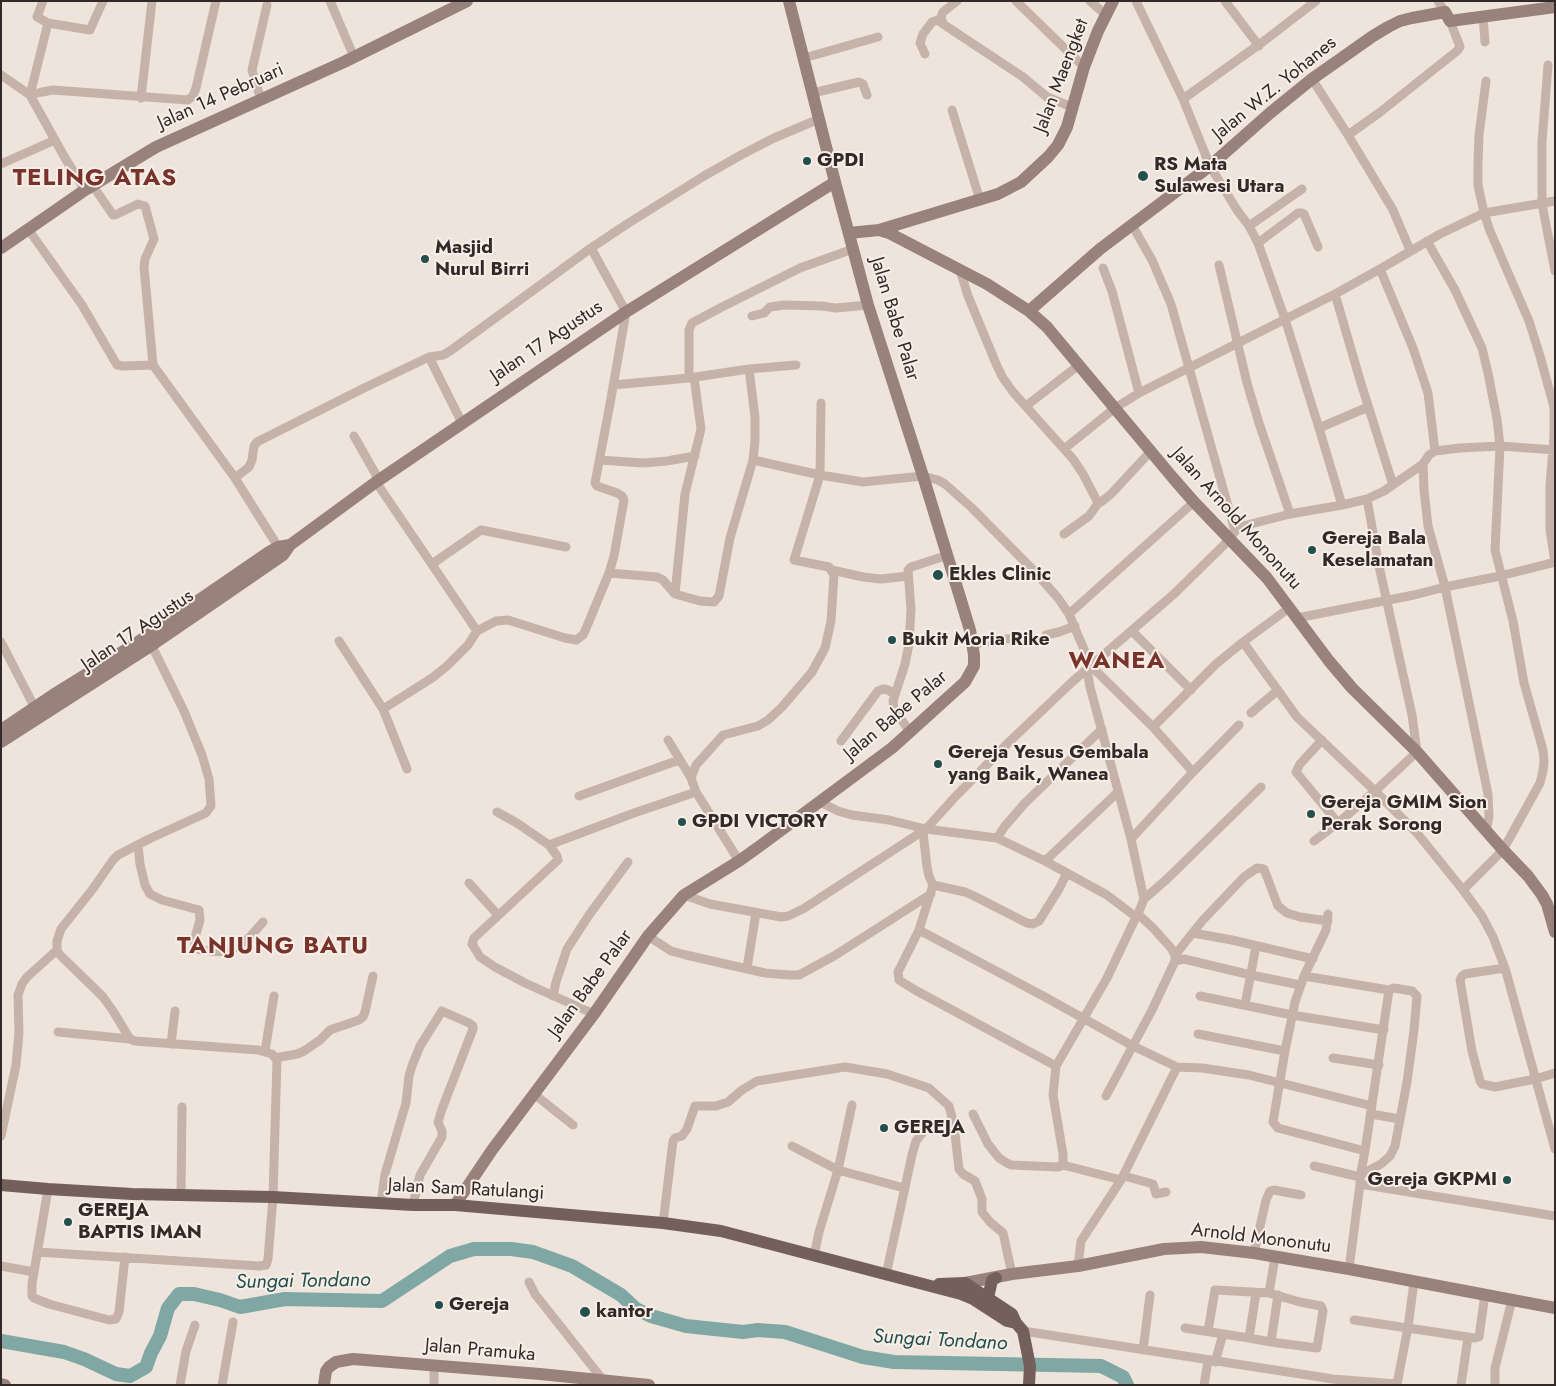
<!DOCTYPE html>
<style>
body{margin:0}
#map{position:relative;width:1556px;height:1386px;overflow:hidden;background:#efe4dc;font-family:Jost,sans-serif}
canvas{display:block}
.frame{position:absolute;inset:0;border:2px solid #332a28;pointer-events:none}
</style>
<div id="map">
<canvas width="1556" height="1386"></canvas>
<div class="frame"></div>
</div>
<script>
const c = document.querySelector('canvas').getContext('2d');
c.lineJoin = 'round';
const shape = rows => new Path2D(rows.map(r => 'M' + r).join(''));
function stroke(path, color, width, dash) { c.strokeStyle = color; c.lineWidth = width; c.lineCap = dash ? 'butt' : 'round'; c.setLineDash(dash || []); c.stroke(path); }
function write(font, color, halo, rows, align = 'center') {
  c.font = font + ' Jost,sans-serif'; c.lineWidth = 4; c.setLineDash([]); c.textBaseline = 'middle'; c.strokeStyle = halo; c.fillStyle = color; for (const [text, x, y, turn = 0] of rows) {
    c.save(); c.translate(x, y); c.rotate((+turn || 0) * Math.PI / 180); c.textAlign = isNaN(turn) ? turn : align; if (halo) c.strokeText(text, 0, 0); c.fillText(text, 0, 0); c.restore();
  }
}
stroke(shape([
 [1,1341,64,1352,84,1359,116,1374,130,1376,146,1367,151,1353,160,1336,168,1308,179,1294,194,1294,220,1300,240,1307,285,1299,382,1301,450,1256,474,1249,511,1249,533,1252,572,1266,621,1295,636,1309,651,1316,686,1326,743,1332,758,1330,785,1332,863,1357,894,1362,1101,1366,1123,1377,1127,1385]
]), '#7fa8a4', 14);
stroke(shape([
 [43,1,37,17,48,23,30,95,65,158,85,190],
 [330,1,354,57],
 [957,1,943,12,941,17,943,24,1023,77,1047,97,1072,107],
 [1016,1,1084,67],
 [1090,1,1106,15],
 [1136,1,1183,99,1210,166,1237,210,1249,226,1258,243,1285,319,1319,428],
 [1225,1,1259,46],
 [1438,1,1445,12],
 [1483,16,1485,42],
 [48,23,90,30,103,1],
 [925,54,920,43,923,34,932,22,938,20,943,24],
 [804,58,878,37],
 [1548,65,1542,142,1542,204,1555,271],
 [1,75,30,95,42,92,53,90,188,100,193,96,196,88,216,1],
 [1312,79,1348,135,1393,210,1410,250],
 [1486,81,1479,135,1478,163,1478,185,1484,213,1490,231,1529,321,1540,356,1554,407,1554,436,1550,485,1550,530,1555,562],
 [813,93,859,82,863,84,867,95],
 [141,98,152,1],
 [1183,99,1264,41,1316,1],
 [261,100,252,70,267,5],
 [952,110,980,200],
 [1348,135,1379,113,1457,51,1460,47,1459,44,1450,21],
 [1,164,55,140],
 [93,186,113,215,115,215,138,204,145,206,154,239,145,259,144,267,153,365,235,478,280,550],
 [1132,225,1152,260,1171,304,1235,531],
 [1249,226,1302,189],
 [28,229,82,305,117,365,123,366,153,365],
 [1427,241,1455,290,1468,318,1482,348,1488,373,1497,419,1500,446,1495,550,1513,621,1524,683,1543,750,1544,762,1543,771,1540,783,1503,850,1463,890],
 [1258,243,1298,213,1302,213,1304,214,1307,221,1318,247],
 [591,248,626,312,610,404,595,483,597,486,617,493,622,496,624,500,614,556,609,573],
 [1219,265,1247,383,1259,423,1290,514],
 [1103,268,1112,291,1139,393],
 [1380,269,1335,294,1360,380,1393,485],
 [960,270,968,296,997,366,1003,378,1013,392,1073,459,1083,474,1097,501,1101,502,1111,494,1151,451],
 [752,316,764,313,770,307,784,305,822,306,836,308,868,305],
 [429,357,462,423],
 [689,378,689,330,692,323,720,308,800,268,853,249],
 [613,385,689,378,749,369,796,365],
 [1026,406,1079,365],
 [354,436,379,480],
 [1064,449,1115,408,1139,393,1335,294],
 [1435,451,1428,393,1413,348,1380,269,1440,234,1484,213,1555,201],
 [600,460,643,463,667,461,695,456],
 [753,460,820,475,863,482,923,476,938,480,945,484,972,508,1036,573,1058,598,1069,614,1091,666,1153,727,1193,772],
 [235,478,249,467,252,460,254,446,257,442,364,388,429,357,443,355,450,351,591,248,627,224,704,176,741,155,774,138,819,119],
 [376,482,477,631,496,621,508,620,565,638,576,640,583,635,585,631,609,573,657,577,663,580,675,594,700,601,714,602,719,596,730,538,753,460,755,441,755,417,749,369],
 [1367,499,1379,566,1412,715,1417,752,1375,791,1417,833,1463,890,1482,916,1493,937,1505,968,1555,1149],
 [1342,505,1319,428,1368,407],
 [1064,534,1089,516,1099,502],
 [432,564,481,530,566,547],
 [832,570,863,577,881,579,908,576],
 [675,594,685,494,701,429,694,377],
 [1069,614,1194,502],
 [1297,618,1414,595,1445,587,1500,576,1555,562],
 [1132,631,1191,690],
 [1046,635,1059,632,1075,626],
 [339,641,383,709,432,678,447,666,468,645,477,631],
 [1,642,37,712],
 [1243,642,1297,717,1375,791,1338,823,1314,841],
 [972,644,1028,636],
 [1087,669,1090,687,1131,839,1144,899,1138,914],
 [383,709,407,769],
 [1251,713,1278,690],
 [1153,727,1216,664,1243,642,1289,608],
 [910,732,894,709,893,701,905,664,909,644,911,609,908,570,911,567,948,555],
 [668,740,691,778],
 [1322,740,1300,764,1296,772,1338,823],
 [841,741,878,691,883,689,888,690,895,694],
 [579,796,679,760],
 [820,802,838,811,852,815,889,820,926,829,997,838,1045,861,1107,895,1136,917,1138,914,1153,928,1171,948,1175,955,1175,961,1152,1010,1106,1096],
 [497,812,517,823,549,845,557,856,558,860,474,938,472,944,474,947,480,957,495,967,525,983,594,1014],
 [1486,831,1489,817,1488,794,1445,587,1428,526,1424,490,1423,464,1429,455,1435,451,1460,448,1500,446,1555,450],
 [923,832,927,867,929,876,933,885,919,930,898,972,899,980,915,990,1056,1066],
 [997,838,1005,826,1025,803,1102,729],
 [1131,839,1193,772,1239,725],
 [138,845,140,864,145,885,150,894,162,900,199,910,200,920,194,941,195,945,200,950,223,952,235,948,249,938,263,922],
 [549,845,634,813,696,792],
 [739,861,696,792,691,778,696,765,723,735,758,726,768,720,782,707,812,672,825,648,831,621,834,575,829,567,794,560,820,475,821,403],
 [1045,861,1118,792],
 [469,883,498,915],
 [933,885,965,892,974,896,1027,923,1033,924,1039,921,1059,889,1067,873],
 [684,895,710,904,781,917,788,916,803,909,926,829,955,797,1009,742,1072,682,1174,594,1230,539,1235,531,1243,526,1290,514,1342,505,1367,499,1384,491,1423,464],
 [1144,899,1167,879,1261,787],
 [1328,914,1326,930,1304,976,1295,1002,1285,1051,1273,1122,1278,1128,1365,1151],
 [919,930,1045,997,1133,1046,1177,1067,1202,1068,1249,1075,1372,1106],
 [1193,933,1232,940,1313,959],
 [648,936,671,951,686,955,765,973,789,975,799,975,834,956,931,894],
 [1175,955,1203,920,1244,877,1257,868,1264,869,1278,906,1287,913,1300,917,1328,921],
 [1175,961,1184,959,1251,975,1300,985],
 [747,968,756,913],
 [1505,968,1465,974,1462,976,1460,980,1472,1051,1480,1081,1482,1084,1495,1087,1535,1079,1555,1073],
 [1304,976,1389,990],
 [553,996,556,982,567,949,589,915,628,862],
 [1200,996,1292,1015,1384,1030],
 [1245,1005,1256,946],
 [58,1032,130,1039],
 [1198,1034,1285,1051],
 [171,1044,175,1011],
 [265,1051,274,996],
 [275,1058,297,1054,304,1051,320,1040,330,1030,359,1020,363,1017,365,1012,373,976],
 [1333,1058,1379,1065],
 [534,1094,573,1125],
 [973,1114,988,1144,999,1158,1007,1163,1011,1165,1058,1167,1063,1165,1121,1180],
 [1371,1114,1400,1119],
 [1,1136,16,1065,19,1033,18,995,22,984,27,977,57,950],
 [792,1146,838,1170,904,1188],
 [1063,1165,1063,1154,1053,1095,1056,1066,1107,978,1136,917],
 [1314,1166,1360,1177],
 [1124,1176,1153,1184,1156,1194,1166,1192],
 [1360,1184,1360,1177,1365,1151,1389,990,1394,988,1412,991,1417,996,1414,1030,1407,1082,1395,1146,1390,1156,1381,1164,1360,1175],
 [48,1189,32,1284,32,1296,34,1298,49,1304,109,1320,116,1319,119,1312,125,1257],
 [181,1196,182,1107],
 [381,1203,385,1174,406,1103,409,1076,412,1066,420,1046,442,1011,469,1023,473,1026,473,1029,442,1109,438,1122,442,1131,442,1137,420,1175,413,1205],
 [663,1223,673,1141,675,1138,682,1136,687,1129,695,1106,716,1106,728,1102,742,1090,757,1081,845,1067,887,1074,929,1088,949,1106,954,1125,959,1169,963,1174,975,1181,982,1199,982,1212,990,1222,1003,1233,1012,1274],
 [37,1252,259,1266,266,1265,268,1259,273,1197,277,1060,272,1054,258,1050,135,1041,130,1039,113,1011,103,997,95,989,60,955,57,950,57,941,61,929,92,890,113,860,118,855,149,839,206,813,211,806,209,779,202,755,184,711,149,640],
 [1254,1253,1266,1200,1270,1191,1274,1190,1301,1195],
 [814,1256,819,1232,838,1170,852,1105],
 [1,1266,34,1272],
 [1078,1266,1081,1241,1121,1180,1177,1067],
 [1349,1269,1360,1184,1555,1216],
 [886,1275,912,1155,916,1141,924,1131],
 [529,1282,535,1294,603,1380],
 [1269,1293,1275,1257],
 [1354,1320,1468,1337],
 [1185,1328,1249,1338,1256,1293],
 [1023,1331,1333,1379,1397,1384,1408,1327,1414,1282],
 [1208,1331,1215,1290,1269,1293,1300,1302,1321,1306,1323,1311,1317,1348,1271,1342,1278,1295],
 [1249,1338,1271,1342],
 [1143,1350,1150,1295],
 [1215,1362,1223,1334],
 [180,1385,186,1351,195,1325],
 [222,1385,233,1322],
 [434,1385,434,1366],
 [1204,1385,1208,1361],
 [1461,1385,1468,1337,1475,1338,1479,1337,1485,1294],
 [1495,1385,1495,1368,1512,1300]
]), '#c5b3aa', 9);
stroke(shape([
 [879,230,998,194,1021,182,1048,157,1058,145,1067,127,1084,67,1098,31,1113,1],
 [849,233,879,230,889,233,987,284,1029,311,1047,327,1173,478,1194,502,1267,578,1329,661,1352,688,1417,752,1503,850,1528,876,1542,895,1547,904,1555,932],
 [1,248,85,190,156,147,344,62,467,1],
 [1029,311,1100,249,1210,166,1270,113,1312,79,1373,36,1388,27,1400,21,1412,18,1445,12,1450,21,1555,7],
 [1,730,56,693,138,642,269,552,278,547,290,545],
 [1,742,146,649,206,608,283,555,290,545,376,482,626,312,835,182],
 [455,1205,492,1150,594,1014,648,936,684,895,739,861,764,843,892,748,965,682,974,666,974,655,970,630,923,476,868,305,835,182,789,1],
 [965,1283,1012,1274,1078,1266,1164,1249,1201,1247,1254,1253,1349,1269,1555,1308],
 [1,1384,5,1385],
 [324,1385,326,1371,329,1367,336,1362,353,1359,540,1374,649,1385]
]), '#98827b', 12);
stroke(shape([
 [1,1185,48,1189,132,1194,273,1197,413,1205,455,1205,663,1223,721,1231,961,1294,973,1299,1007,1321,1016,1323,1023,1331,1030,1366,1029,1385],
 [939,1284,965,1283,1012,1314,1016,1323],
 [988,1298,992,1280,996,1278]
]), '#73605b', 12);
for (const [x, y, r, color] of [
 [807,161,5,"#23504d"],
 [1143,176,6,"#23504d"],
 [425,259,5,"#23504d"],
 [1312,550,5,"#23504d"],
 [938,575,6,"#23504d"],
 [892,640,5,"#23504d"],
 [938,764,5,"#23504d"],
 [1311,814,5,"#23504d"],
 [682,822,5,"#23504d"],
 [884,1128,5,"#23504d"],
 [1507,1180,5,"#23504d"],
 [68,1222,5,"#23504d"],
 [439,1305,5,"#23504d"],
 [585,1312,6,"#23504d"]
]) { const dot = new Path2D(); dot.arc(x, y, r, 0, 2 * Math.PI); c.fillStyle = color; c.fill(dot); stroke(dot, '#f7eee8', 2); }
write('19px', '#332a28', '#f7eee8', [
 ["Jalan Maengket",1062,76,-69],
 ["Jalan W.Z. Yohanes",1275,89,-39],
 ["Jalan 14 Pebruari",221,97,-24],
 ["Jalan Babe Palar",894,319,73],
 ["Jalan 17 Agustus",547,342,-34],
 ["Jalan Arnold Mononutu",1236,519,48],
 ["Jalan 17 Agustus",138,631,-34],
 ["Jalan Babe Palar",896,716,-40],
 ["Jalan Babe Palar",591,984,-54],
 ["Jalan Sam Ratulangi",466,1190,3],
 ["Arnold Mononutu",1261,1239,7],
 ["Jalan Pramuka",480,1351,5]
]);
write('bold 19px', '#332a28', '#f7eee8', [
 ["GPDI",817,161],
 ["RS Mata",1154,165],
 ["Sulawesi Utara",1154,187],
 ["Masjid",435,248],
 ["Nurul Birri",435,270],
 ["Gereja Bala",1322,539],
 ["Keselamatan",1322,561],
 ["Ekles Clinic",949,575],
 ["Bukit Moria Rike",902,640],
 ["Gereja Yesus Gembala",948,753],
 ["yang Baik, Wanea",948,775],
 ["Gereja GMIM Sion",1321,803],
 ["Perak Sorong",1321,825],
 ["GPDI VICTORY",692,822],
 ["GEREJA",894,1128],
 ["Gereja GKPMI",1497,1180,"right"],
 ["GEREJA",78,1211],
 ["BAPTIS IMAN",78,1233],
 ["Gereja",449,1305],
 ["kantor",596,1312]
], 'left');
write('italic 20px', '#23504d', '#f7eee8', [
 ["Sungai Tondano",303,1282,-1],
 ["Sungai Tondano",940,1341,3]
]);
c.letterSpacing = '1px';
write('bold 24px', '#78342b', '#f7eee8', [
 ["TELING ATAS",95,179],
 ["WANEA",1117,662],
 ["TANJUNG BATU",273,947]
]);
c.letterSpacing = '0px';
</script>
